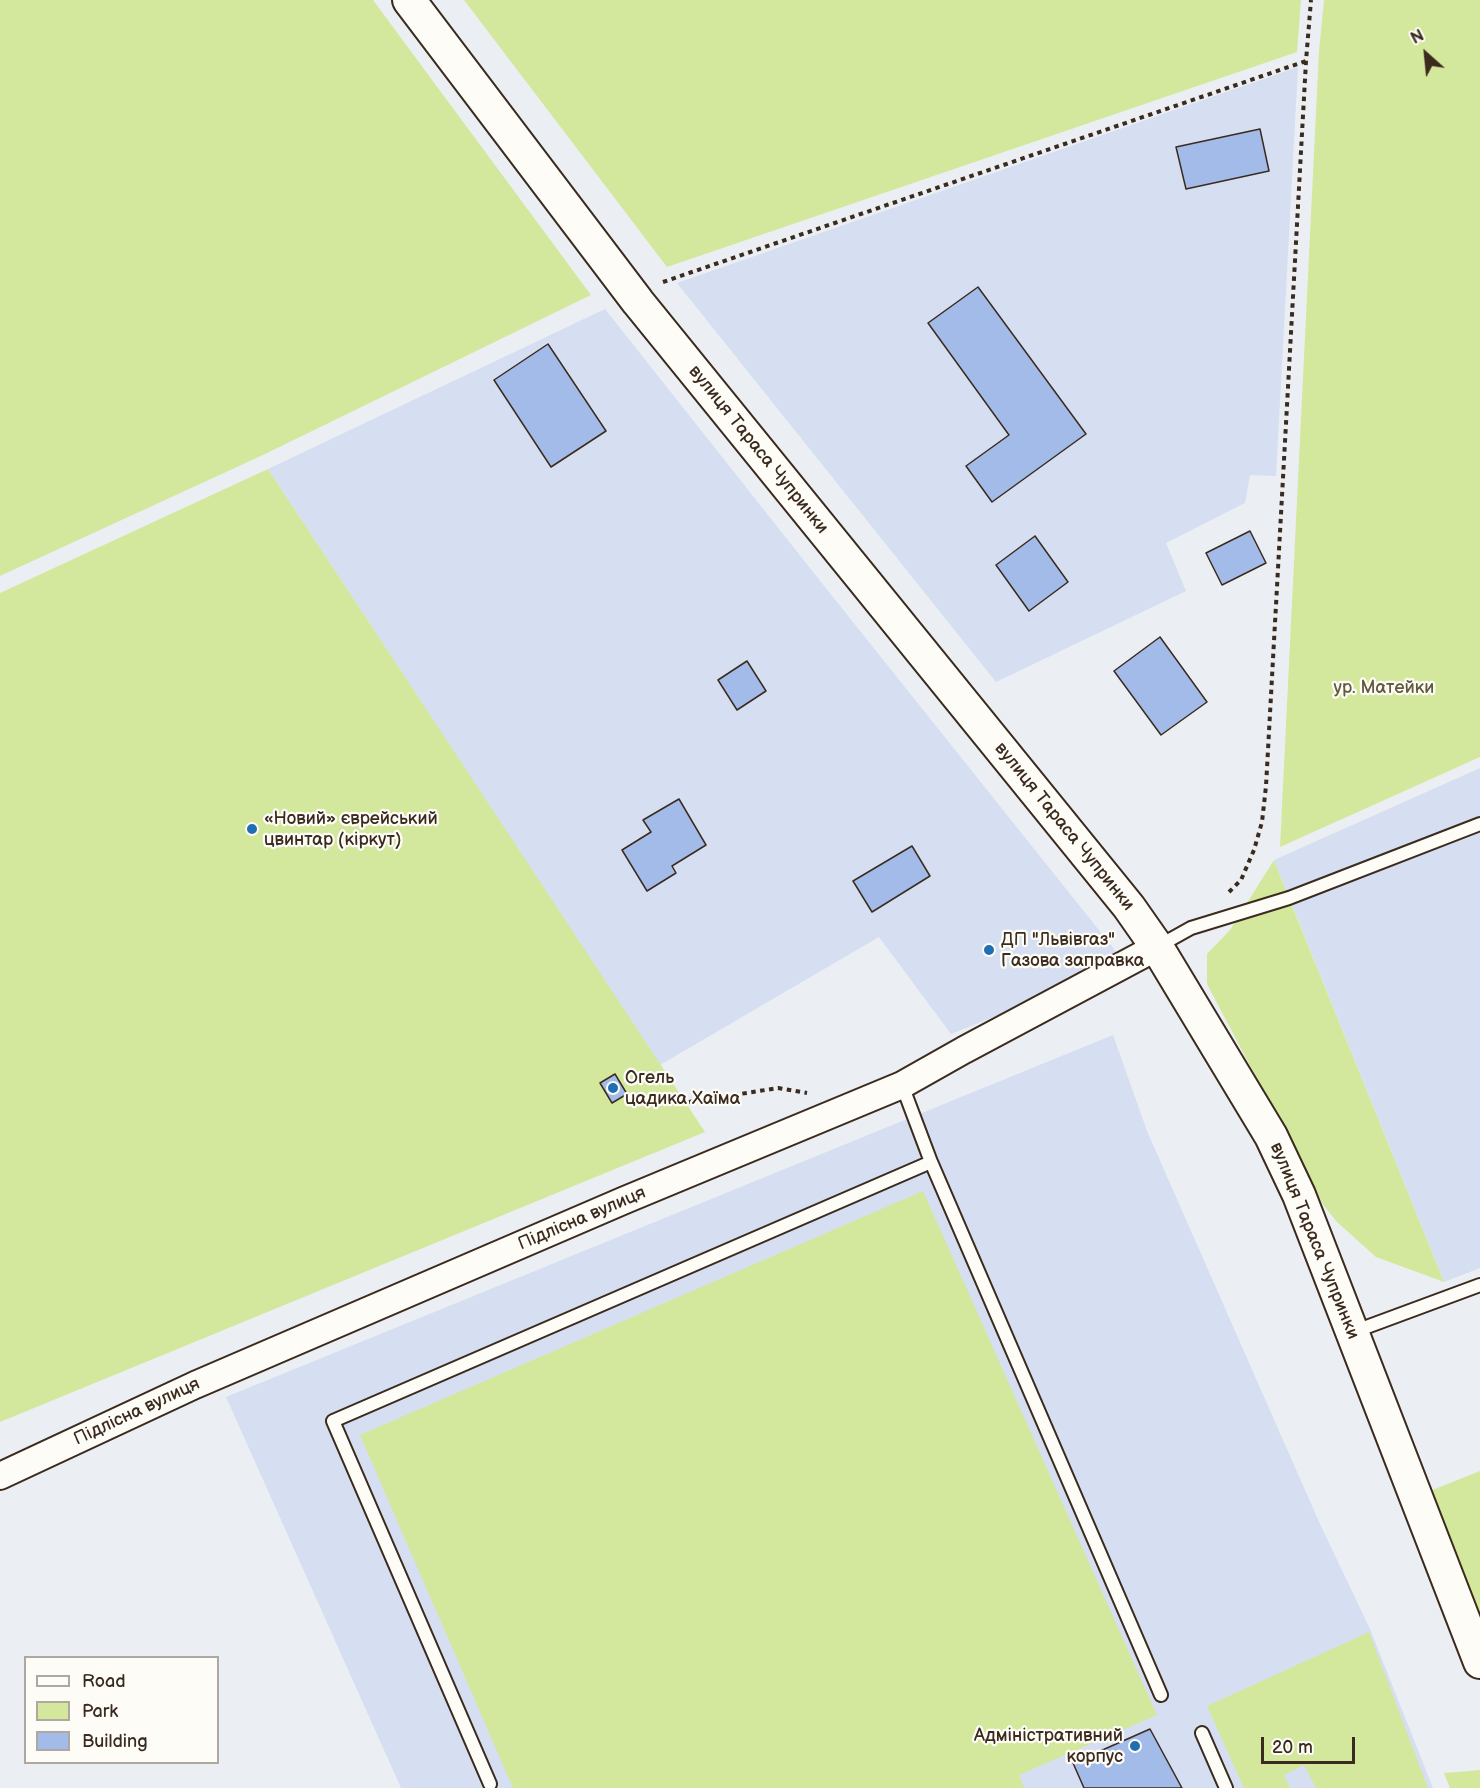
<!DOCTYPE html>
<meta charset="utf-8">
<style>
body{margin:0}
#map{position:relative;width:1480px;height:1788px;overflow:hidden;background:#ebeff4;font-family:"Balsamiq Sans",sans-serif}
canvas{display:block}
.legend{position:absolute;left:24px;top:1656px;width:195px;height:108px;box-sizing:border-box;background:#fdfcf7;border:2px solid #afa8a0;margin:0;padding:8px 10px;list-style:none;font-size:18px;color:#3b2a1e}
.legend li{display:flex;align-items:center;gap:12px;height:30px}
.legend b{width:30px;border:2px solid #afa8a0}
.north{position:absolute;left:1396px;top:24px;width:60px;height:60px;-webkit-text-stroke:4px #fdfcf7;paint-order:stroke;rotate:333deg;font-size:16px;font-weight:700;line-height:24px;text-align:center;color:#3b2a1e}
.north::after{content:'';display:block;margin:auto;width:21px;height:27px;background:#3b2a1e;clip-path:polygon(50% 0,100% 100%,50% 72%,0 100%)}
.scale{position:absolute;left:1261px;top:1737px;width:94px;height:27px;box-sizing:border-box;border:3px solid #3b2a1e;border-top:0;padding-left:8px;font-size:18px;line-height:21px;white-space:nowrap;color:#3b2a1e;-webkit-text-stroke:4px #fdfcf7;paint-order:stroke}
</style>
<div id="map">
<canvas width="1480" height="1788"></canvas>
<ul class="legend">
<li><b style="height:8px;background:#fdfcf7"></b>Road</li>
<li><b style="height:16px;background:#d3e89c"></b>Park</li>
<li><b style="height:16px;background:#a3bbe9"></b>Building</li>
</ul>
<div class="north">N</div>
<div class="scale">20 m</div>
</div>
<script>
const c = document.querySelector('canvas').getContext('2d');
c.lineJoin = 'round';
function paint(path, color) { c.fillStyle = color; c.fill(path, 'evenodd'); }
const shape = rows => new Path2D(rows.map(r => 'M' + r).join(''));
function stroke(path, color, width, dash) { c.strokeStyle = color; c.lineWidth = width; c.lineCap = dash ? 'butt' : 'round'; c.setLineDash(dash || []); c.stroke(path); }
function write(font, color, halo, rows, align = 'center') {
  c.font = font + ' "Balsamiq Sans",sans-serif'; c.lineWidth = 4.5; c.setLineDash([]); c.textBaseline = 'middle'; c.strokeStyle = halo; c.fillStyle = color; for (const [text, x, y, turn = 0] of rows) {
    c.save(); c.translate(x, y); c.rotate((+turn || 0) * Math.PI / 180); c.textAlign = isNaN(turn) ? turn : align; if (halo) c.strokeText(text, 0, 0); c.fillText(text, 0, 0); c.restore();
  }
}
paint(shape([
 [1298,67,1276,476,1250,475,1245,503,1166,543,1186,591,996,682,677,283],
 [605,309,821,582,1126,964,951,1034,879,937,660,1065,268,469],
 [1480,768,1480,1268,1444,1282,1274,860],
 [1113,1035,1147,1131,1320,1524,1370,1629,1433,1788,401,1788,226,1397]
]), '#d5dff1');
paint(shape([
 [0,0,373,0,591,295,263,455,0,576],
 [464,0,1301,0,1297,52,667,267],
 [1324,0,1480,0,1480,757,1280,847,1319,51],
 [268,469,705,1132,0,1422,0,593],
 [1274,860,1289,898,1444,1282,1376,1257,1337,1222,1324,1206,1207,984,1207,954,1230,930],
 [923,1191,1157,1715,1019,1775,1024,1788,513,1788,360,1435],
 [1480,1471,1480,1618,1430,1491],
 [1369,1632,1428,1788,1316,1788,1304,1765,1284,1775,1290,1788,1244,1788,1207,1706],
 [1480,1770,1480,1788,1450,1788,1444,1773]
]), '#d3e89c');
const building = shape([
 [1260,129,1269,171,1186,189,1176,147,1260,129],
 [978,287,1086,434,992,502,966,466,1009,435,928,323,978,287],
 [548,344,606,431,551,467,494,380,548,344],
 [1250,531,1266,563,1222,585,1206,553,1250,531],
 [1035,536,1068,582,1029,611,996,565,1035,536],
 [1160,637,1207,702,1161,735,1114,671,1160,637],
 [747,661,766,691,737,710,718,680,747,661],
 [679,799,706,845,672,866,676,873,647,891,622,850,651,832,643,820,679,799],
 [912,846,930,876,872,912,853,881,912,846],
 [615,1074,627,1094,612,1103,600,1083,615,1074],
 [1150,1729,1182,1788,1084,1788,1073,1763,1150,1729]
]);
paint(building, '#a3bbe9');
stroke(building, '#3b2a1e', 1.5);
const service = shape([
 [1157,947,1191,928,1289,898,1480,824],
 [902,1085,931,1162],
 [1353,1332,1480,1285],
 [1202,1733,1226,1788],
 [490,1784,333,1421,931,1162,1161,1695]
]);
const minor = shape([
 [0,1476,195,1385,625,1200,902,1085,964,1050,1157,947]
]);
const tertiary = shape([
 [409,0,638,302,1129,907,1157,947,1271,1136,1299,1195,1480,1662]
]);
stroke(service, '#3b2a1e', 16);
stroke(minor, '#3b2a1e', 30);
stroke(tertiary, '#3b2a1e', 36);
stroke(shape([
 [663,282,1306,61],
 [1229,892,1241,880,1254,850,1262,822,1266,786,1306,61,1311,0],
 [689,1102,778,1088,807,1093]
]), '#3b2a1e', 4, [4.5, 4.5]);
stroke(service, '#fdfcf7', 12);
stroke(minor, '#fdfcf7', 26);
stroke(tertiary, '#fdfcf7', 32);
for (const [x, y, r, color] of [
 [252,829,6,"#1f6fb2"],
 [989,950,6,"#1f6fb2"],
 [613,1088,6,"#1f6fb2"],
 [1135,1746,6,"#1f6fb2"]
]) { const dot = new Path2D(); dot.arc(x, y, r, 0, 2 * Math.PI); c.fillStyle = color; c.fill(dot); stroke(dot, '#fdfcf7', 2); }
write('18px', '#3b2a1e', '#fdfcf7', [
 ["вулиця Тараса Чупринки",758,450,51],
 ["вулиця Тараса Чупринки",1064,827,51],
 ["Підлісна вулиця",582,1219,-23],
 ["вулиця Тараса Чупринки",1314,1241,68],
 ["Підлісна вулиця",137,1412,-25]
]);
write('18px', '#615a3e', '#fdfcf7', [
 ["ур. Матейки",1384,688]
]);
write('18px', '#3b2a1e', '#fdfcf7', [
 ["«Новий» єврейський",264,819],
 ["цвинтар (кіркут)",264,840],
 ["ДП \"Львівгаз\"",1001,940],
 ["Газова заправка",1001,961],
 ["Огель",625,1078],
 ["цадика Хаїма",625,1099],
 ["Адміністративний",1123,1736,"right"],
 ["корпус",1123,1757,"right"]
], 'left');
</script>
